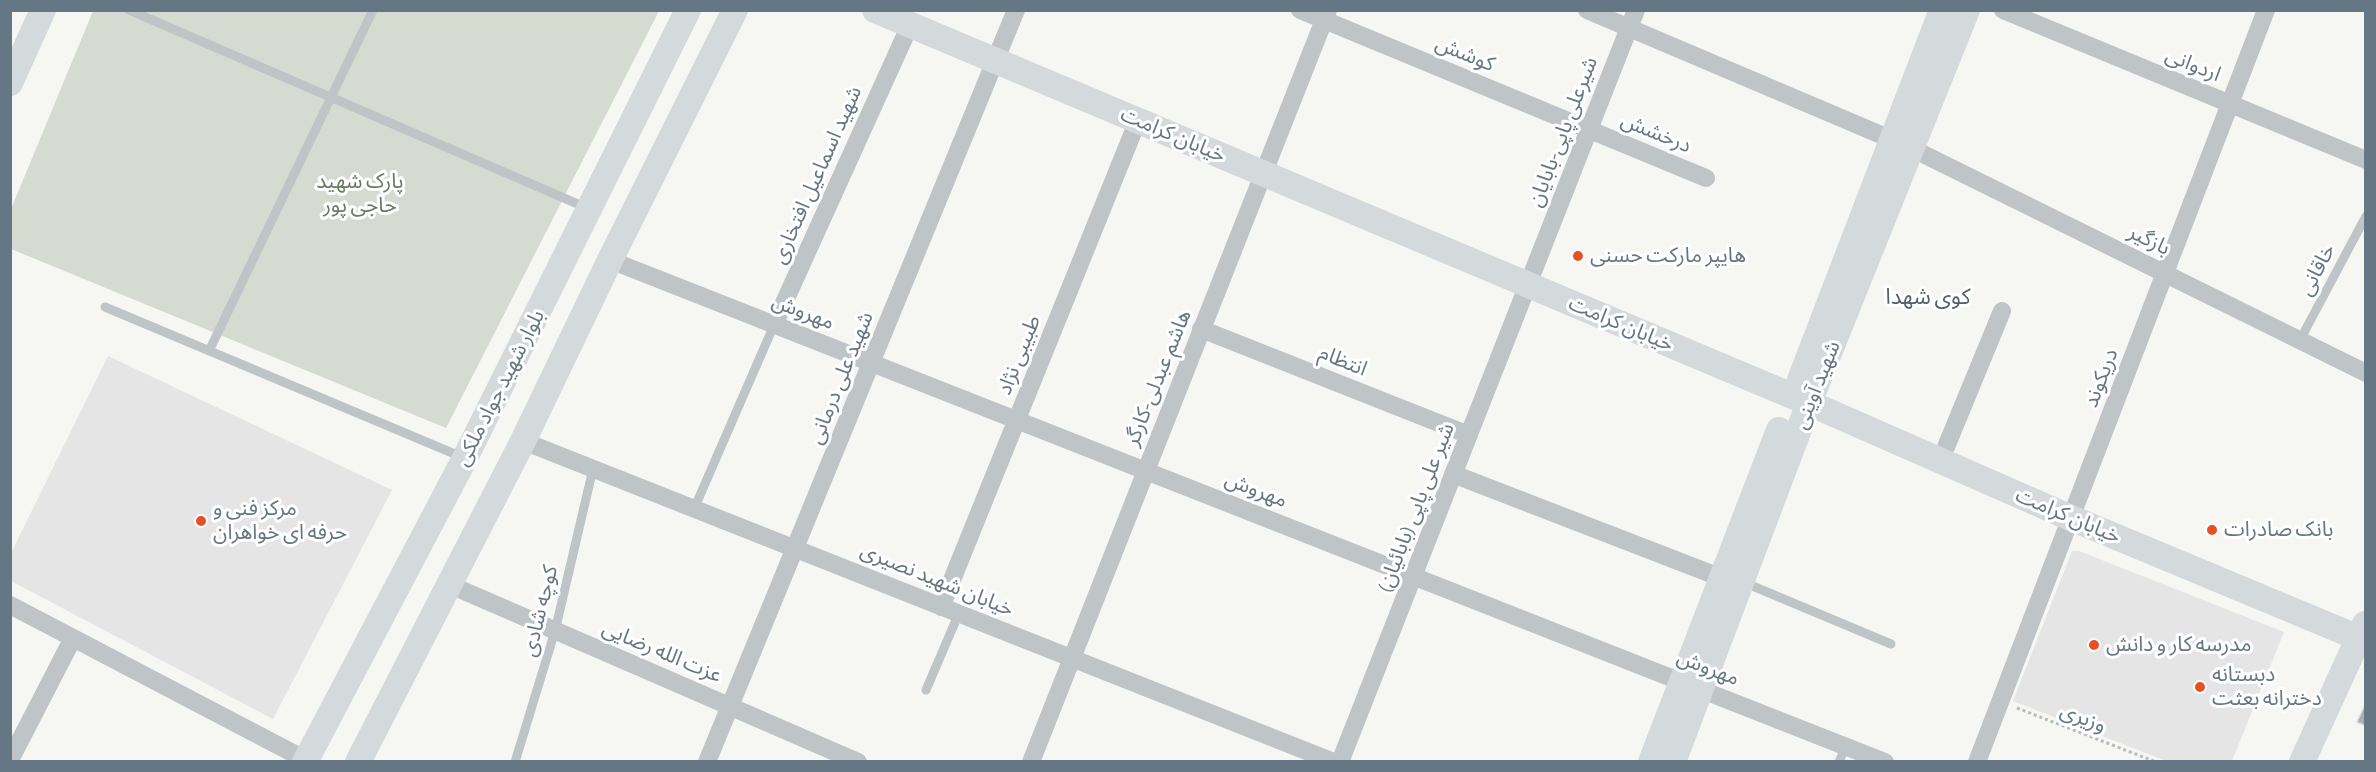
<!DOCTYPE html>
<meta charset="utf-8">
<style>
body{margin:0}
#map{position:relative;width:2376px;height:772px;overflow:hidden;background:#f6f6f3;font-family:"Alegreya Sans",sans-serif}
canvas{display:block}
.frame{position:absolute;inset:0;border:12px solid #657784;pointer-events:none}
</style>
<div id="map">
<canvas width="2376" height="772"></canvas>
<div class="frame"></div>
</div>
<script>
const c = document.querySelector('canvas').getContext('2d');
c.lineJoin = 'round';
function paint(path, color) { c.fillStyle = color; c.fill(path, 'evenodd'); }
const shape = rows => new Path2D(rows.map(r => 'M' + r).join(''));
function stroke(path, color, width, dash) { c.strokeStyle = color; c.lineWidth = width; c.lineCap = dash ? 'butt' : 'round'; c.setLineDash(dash || []); c.stroke(path); }
function write(font, color, halo, rows, align = 'center') {
  c.font = font + ' "Alegreya Sans","Noto Sans Arabic",sans-serif'; c.lineWidth = 6; c.setLineDash([]); c.textBaseline = 'middle'; c.strokeStyle = halo; c.fillStyle = color; for (const [text, x, y, turn = 0] of rows) {
    c.save(); c.translate(x, y); c.rotate((+turn || 0) * Math.PI / 180); c.textAlign = isNaN(turn) ? turn : align; if (halo) c.strokeText(text, 0, 0); c.fillText(text, 0, 0); c.restore();
  }
}
paint(shape([
 [108,356,392,490,273,719,11,581,11,553],
 [2072,551,2079,551,2284,632,2232,761,2166,761,2013,701]
]), '#e4e5e4');
paint(shape([
 [93,11,659,11,446,428,11,249,11,209]
]), '#d6dbd2');
const building = shape([
 [2366,703,2366,726,2357,722,2366,703]
]);
paint(building, '#a6afb4');
stroke(building, '#d8d8d6', 1.5);
stroke(shape([
 [2017,708,2156,762]
]), '#b7bbbe', 3, [3, 3]);
stroke(shape([
 [129,10,587,208],
 [105,307,462,457],
 [2300,340,2366,216],
 [209,351,373,10],
 [694,509,774,325],
 [1743,582,1891,644],
 [926,690,959,613],
 [515,762,555,631,593,469],
 [1839,762,1846,746]
]), '#bfc4c7', 9);
stroke(shape([
 [1300,10,1706,178],
 [1587,10,1893,140],
 [2003,10,2366,160],
 [1913,149,2366,373],
 [610,260,1885,762],
 [774,325,910,25],
 [1201,329,1469,435],
 [523,441,1334,762],
 [1946,447,2002,311],
 [1453,474,1722,578],
 [448,584,858,762],
 [10,605,306,760],
 [941,607,1138,120],
 [10,760,73,638],
 [707,762,1016,10],
 [1031,762,1328,10],
 [1340,762,1636,10],
 [1977,762,2266,10]
]), '#bfc4c7', 18);
stroke(shape([
 [875,10,1809,403,2071,518,2366,641],
 [10,83,43,10],
 [1800,380,1942,10],
 [305,762,465,458,688,10],
 [358,762,523,441,610,260,735,10],
 [1651,762,1779,430],
 [1673,762,1809,403,1967,10],
 [2302,762,2365,624]
]), '#d4d9dc', 26);
for (const [x, y, r, color] of [
 [1578,256,6,"#e55025"],
 [201,521,6,"#e55025"],
 [2212,530,6,"#e55025"],
 [2094,645,6,"#e55025"],
 [2200,687,6,"#e55025"]
]) { const dot = new Path2D(); dot.arc(x, y, r, 0, 2 * Math.PI); c.fillStyle = color; c.fill(dot); stroke(dot, '#fff', 2); }
write('21px', '#657784', '#fff', [
 ["کوشش",1465,54,22],
 ["اردوانی",2193,65,22],
 ["شیرعلی پاپی-بابایان",1563,132,-69],
 ["درخشش",1656,133,22],
 ["خیابان کرامت",1173,135,23],
 ["شهید اسماعیل افتخاری",817,175,-66],
 ["بازگیر",2149,240,26],
 ["خاقانی",2317,270,-62],
 ["مهروش",803,312,21],
 ["خیابان کرامت",1621,324,23],
 ["طبیبی نژاد",1019,355,-68],
 ["انتظام",1343,361,22],
 ["شهید علی درمانی",841,378,-68],
 ["هاشم عبدلی-کارگر",1158,378,-68],
 ["دریکوند",2101,378,-69],
 ["شهید آوینی",1817,385,-68],
 ["بلوار شهید جواد ملکی",500,388,-63],
 ["مهروش",1256,490,21],
 ["شیر علی پاپی (بابائیان)",1416,508,-69],
 ["خیابان کرامت",2068,516,23],
 ["خیابان شهید نصیری",937,580,22],
 ["کوچه شادی",540,611,-76],
 ["عزت الله رضایی",662,652,23],
 ["مهروش",1708,668,21],
 ["وزیری",2083,718,21]
]);
write('21px', '#697b64', '#fff', [
 ["پارک شهید",360,182],
 ["حاجی پور",360,206]
]);
write('21px', '#657784', '#fff', [
 ["هایپر مارکت حسنی",1590,256],
 ["مرکز فنی و",213,509],
 ["حرفه ای خواهران",213,533],
 ["بانک صادرات",2224,530],
 ["مدرسه کار و دانش",2106,645],
 ["دبستانه",2212,675],
 ["دخترانه بعثت",2212,699]
], 'left');
write('22px', '#536069', '#fff', [
 ["کوی شهدا",1928,297]
]);
</script>
